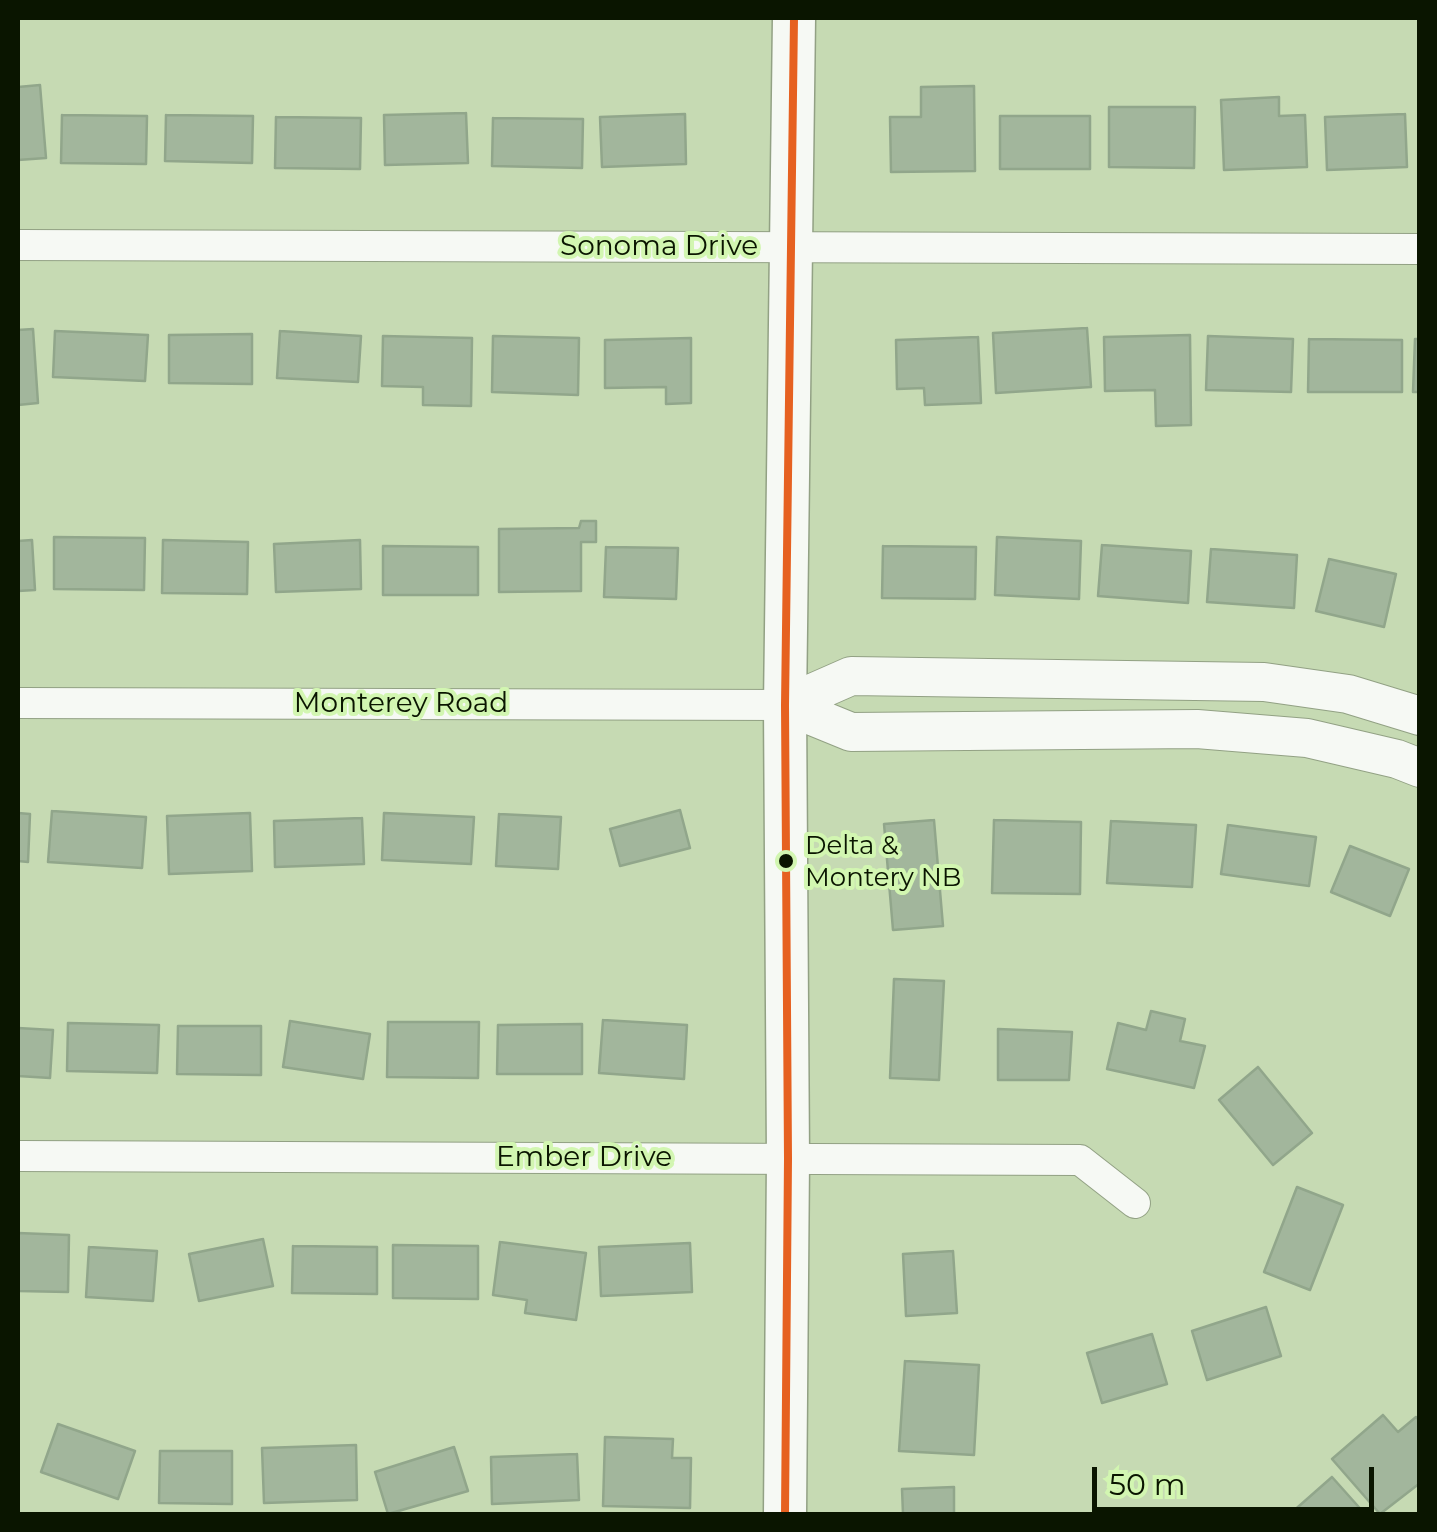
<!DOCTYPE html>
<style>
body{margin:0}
#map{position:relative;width:1437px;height:1532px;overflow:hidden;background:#c6dab3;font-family:Montserrat,sans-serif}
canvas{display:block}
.frame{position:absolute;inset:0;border:20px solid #0a1500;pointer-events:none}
.scale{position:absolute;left:1092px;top:1467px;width:282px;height:45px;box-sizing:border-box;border:5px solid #0a1500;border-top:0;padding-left:12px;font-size:30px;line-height:35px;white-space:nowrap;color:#0a1500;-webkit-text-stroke:8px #d2f6b1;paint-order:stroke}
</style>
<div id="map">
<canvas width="1437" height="1532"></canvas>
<div class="frame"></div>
<div class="scale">50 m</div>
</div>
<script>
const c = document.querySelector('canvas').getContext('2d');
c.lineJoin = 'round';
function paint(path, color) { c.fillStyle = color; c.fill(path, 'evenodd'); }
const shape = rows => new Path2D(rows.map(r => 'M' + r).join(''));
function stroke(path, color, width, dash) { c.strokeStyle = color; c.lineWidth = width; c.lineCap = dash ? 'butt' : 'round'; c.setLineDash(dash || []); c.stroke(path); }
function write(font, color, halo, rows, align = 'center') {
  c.font = font + ' Montserrat,sans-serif'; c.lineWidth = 8; c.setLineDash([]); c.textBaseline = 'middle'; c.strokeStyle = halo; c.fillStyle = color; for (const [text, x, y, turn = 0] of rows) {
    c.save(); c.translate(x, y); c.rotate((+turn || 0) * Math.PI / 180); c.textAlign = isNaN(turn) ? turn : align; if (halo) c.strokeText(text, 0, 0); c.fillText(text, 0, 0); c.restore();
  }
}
const building = shape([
 [40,85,46,158,18,160,18,87,40,85],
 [974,86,975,171,891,172,890,117,921,117,921,87,974,86],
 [1279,97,1279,116,1305,115,1307,167,1224,170,1221,100,1279,97],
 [1109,107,1195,107,1194,168,1109,167,1109,107],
 [466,113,468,163,385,165,384,115,466,113],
 [685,114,686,164,602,167,600,117,685,114],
 [1405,114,1407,167,1327,170,1325,117,1405,114],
 [62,115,147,116,146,164,61,163,62,115],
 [166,115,253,116,252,163,165,161,166,115],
 [1000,116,1090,116,1090,169,1000,169,1000,116],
 [276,117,361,118,360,169,275,168,276,117],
 [493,118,583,119,582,168,492,166,493,118],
 [1087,328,1091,387,996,393,993,333,1087,328],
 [33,329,38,403,18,405,18,330,33,329],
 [55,331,148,335,145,381,53,377,55,331],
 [280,331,361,336,358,382,277,378,280,331],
 [252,334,252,384,169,383,169,335,252,334],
 [1190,335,1191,425,1156,426,1155,390,1105,391,1104,337,1190,335],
 [383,336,472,338,471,406,423,405,423,387,382,386,383,336],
 [493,336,579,338,578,395,492,392,493,336],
 [1208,336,1293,339,1291,392,1206,390,1208,336],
 [978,337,981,403,925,405,924,388,897,389,896,340,978,337],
 [691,338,691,403,666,404,666,387,605,388,605,340,691,338],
 [1309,339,1402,340,1402,392,1308,392,1309,339],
 [1415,339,1420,339,1420,392,1413,392,1415,339],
 [581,521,596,521,596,542,581,542,581,591,499,592,499,529,579,528,581,521],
 [54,537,145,538,144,590,54,589,54,537],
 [997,537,1081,541,1079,599,995,595,997,537],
 [32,540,35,590,18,591,18,541,32,540],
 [163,540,248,542,247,594,162,593,163,540],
 [360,540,361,589,276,592,274,544,360,540],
 [1102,545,1191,551,1188,603,1098,596,1102,545],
 [383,546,478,547,478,595,383,595,383,546],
 [883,546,976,547,975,599,882,598,883,546],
 [606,547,678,548,676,599,604,597,606,547],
 [1211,549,1297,555,1294,608,1207,602,1211,549],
 [1329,559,1396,574,1384,627,1316,611,1329,559],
 [680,810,690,848,620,866,610,829,680,810],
 [52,811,146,817,142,868,48,862,52,811],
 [18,813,30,814,28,862,18,861,18,813],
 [250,813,252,871,169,874,167,816,250,813],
 [384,813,474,817,471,864,382,860,384,813],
 [499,814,561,817,558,869,496,866,499,814],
 [362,818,364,864,275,867,274,821,362,818],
 [934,820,943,926,893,930,884,824,934,820],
 [994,820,1081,822,1080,894,992,893,994,820],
 [1111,821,1196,825,1192,887,1107,883,1111,821],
 [1228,825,1316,837,1309,886,1221,874,1228,825],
 [1350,846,1409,869,1390,916,1331,892,1350,846],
 [894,979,944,981,939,1080,890,1078,894,979],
 [1151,1011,1185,1019,1180,1041,1205,1046,1194,1088,1107,1069,1118,1023,1146,1030,1151,1011],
 [603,1020,687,1025,684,1079,599,1073,603,1020],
 [290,1021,370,1034,363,1079,283,1067,290,1021],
 [388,1022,479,1022,478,1078,387,1077,388,1022],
 [68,1023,159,1025,157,1073,67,1071,68,1023],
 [582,1024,582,1074,497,1074,498,1025,582,1024],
 [178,1026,261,1026,261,1075,177,1074,178,1026],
 [18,1028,53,1030,50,1078,18,1076,18,1028],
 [998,1029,1072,1032,1069,1080,998,1080,998,1029],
 [1258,1067,1312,1133,1273,1165,1219,1100,1258,1067],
 [1297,1187,1343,1205,1310,1290,1264,1272,1297,1187],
 [18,1233,69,1235,68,1292,18,1291,18,1233],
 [263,1239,273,1286,199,1301,189,1254,263,1239],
 [500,1242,586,1253,576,1320,525,1313,527,1300,493,1295,500,1242],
 [690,1243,692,1292,601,1296,599,1247,690,1243],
 [393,1245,478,1246,478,1299,393,1298,393,1245],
 [293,1246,377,1247,377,1294,292,1293,293,1246],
 [89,1247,157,1251,153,1301,86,1297,89,1247],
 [953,1251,957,1313,906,1316,903,1254,953,1251],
 [1266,1307,1281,1356,1207,1380,1192,1331,1266,1307],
 [1152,1334,1167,1384,1102,1403,1087,1353,1152,1334],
 [905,1361,979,1365,974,1455,899,1451,905,1361],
 [1383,1415,1398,1432,1416,1417,1420,1421,1420,1483,1380,1514,1332,1459,1383,1415],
 [58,1424,135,1451,118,1499,41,1472,58,1424],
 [605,1437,673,1439,672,1458,691,1458,690,1508,603,1506,605,1437],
 [356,1445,357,1500,264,1503,262,1448,356,1445],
 [454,1447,468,1491,388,1514,375,1472,454,1447],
 [160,1451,232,1451,232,1504,159,1503,160,1451],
 [577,1454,579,1500,492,1504,491,1457,577,1454],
 [1332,1477,1365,1514,1290,1514,1332,1477],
 [954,1487,954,1514,903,1514,902,1489,954,1487]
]);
paint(building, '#a2b69c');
stroke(building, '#91a68b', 2.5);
const minor = shape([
 [18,245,1420,249],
 [18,703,785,705],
 [18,1156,1080,1160,1135,1203]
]);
const tertiary = shape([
 [785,705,851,676,1264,682,1348,694,1420,716],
 [785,705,851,732,1197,729,1307,738,1397,759,1420,768]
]);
const secondary = shape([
 [785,1514,788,1159,785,705,794,18]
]);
stroke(minor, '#92a184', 32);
stroke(tertiary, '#92a184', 40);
stroke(secondary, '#92a184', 45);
stroke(minor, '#f6f9f4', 30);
stroke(tertiary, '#f6f9f4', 38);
stroke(secondary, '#f6f9f4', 42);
stroke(shape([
 [785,1514,788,1159,785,705,794,18]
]), '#e66120', 8);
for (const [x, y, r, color] of [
 [786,861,9,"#0a1500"]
]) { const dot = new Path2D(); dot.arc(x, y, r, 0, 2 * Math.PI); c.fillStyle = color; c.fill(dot); stroke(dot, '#d2f6b1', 4); }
write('26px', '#0a1500', '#d2f6b1', [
 ["Delta &",805,846],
 ["Montery NB",805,878]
], 'left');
write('28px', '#0a1500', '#d2f6b1', [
 ["Sonoma Drive",659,247],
 ["Monterey Road",401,704],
 ["Ember Drive",584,1158]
]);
</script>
